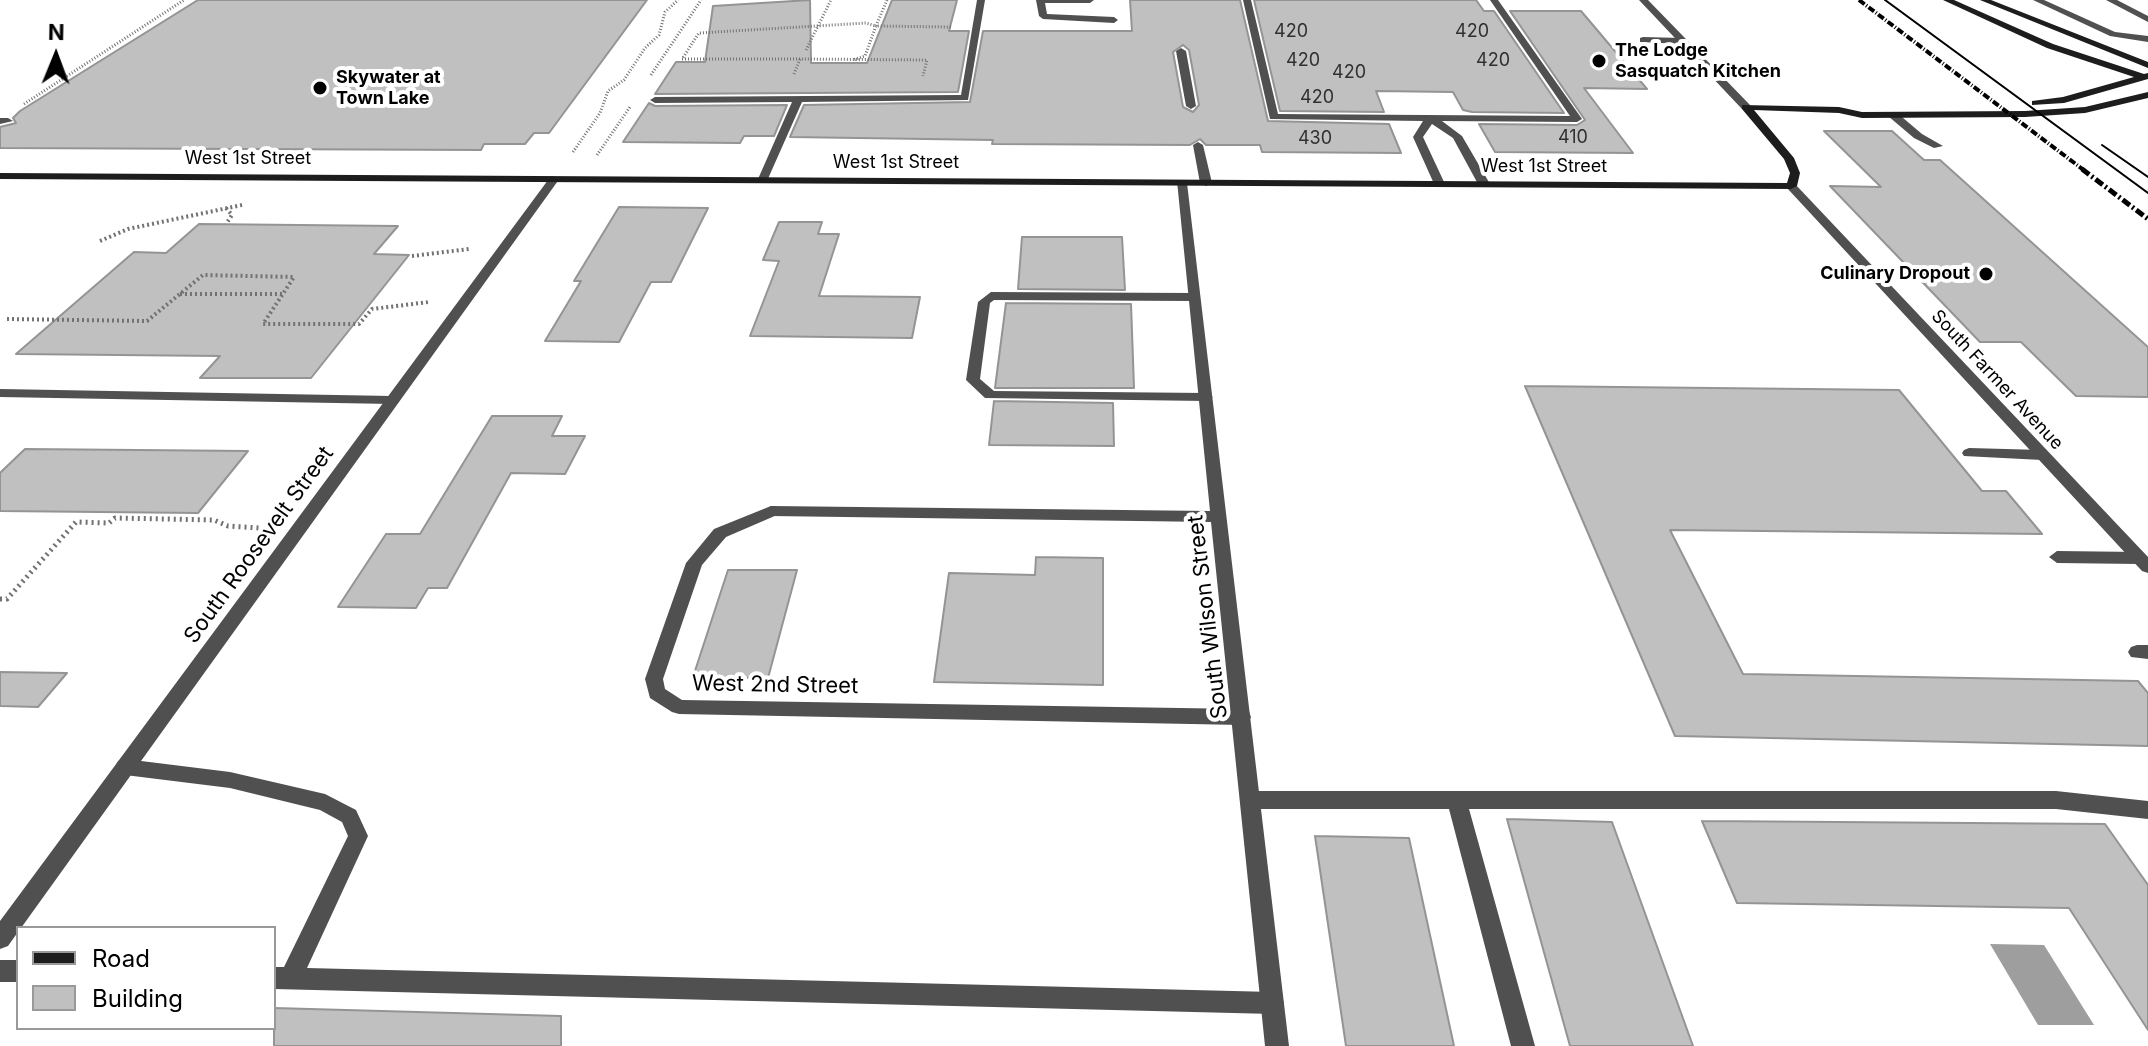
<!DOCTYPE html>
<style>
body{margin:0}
#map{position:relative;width:2148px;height:1046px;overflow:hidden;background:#fff;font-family:Inter,sans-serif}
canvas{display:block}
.legend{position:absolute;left:16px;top:926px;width:260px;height:104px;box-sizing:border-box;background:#fff;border:2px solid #999;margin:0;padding:10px 14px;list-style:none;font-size:24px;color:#000}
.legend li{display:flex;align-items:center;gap:16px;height:40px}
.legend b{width:40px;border:2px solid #999}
.north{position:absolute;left:16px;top:16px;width:80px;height:80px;-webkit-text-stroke:6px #fff;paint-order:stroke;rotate:1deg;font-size:22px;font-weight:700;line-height:32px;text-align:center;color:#000}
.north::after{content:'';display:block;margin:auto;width:28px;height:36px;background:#000;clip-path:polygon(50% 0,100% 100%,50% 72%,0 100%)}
</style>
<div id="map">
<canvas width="2148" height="1046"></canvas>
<ul class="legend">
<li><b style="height:10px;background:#1d1d1d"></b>Road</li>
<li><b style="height:22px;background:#c0c0c0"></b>Building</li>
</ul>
<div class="north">N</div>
</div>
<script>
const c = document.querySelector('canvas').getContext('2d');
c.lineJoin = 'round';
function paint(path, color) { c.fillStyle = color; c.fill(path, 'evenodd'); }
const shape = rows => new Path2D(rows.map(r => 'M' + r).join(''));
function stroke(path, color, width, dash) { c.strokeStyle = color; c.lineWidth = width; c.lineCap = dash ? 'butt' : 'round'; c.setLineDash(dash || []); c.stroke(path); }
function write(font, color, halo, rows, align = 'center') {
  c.font = font + ' Inter,sans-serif'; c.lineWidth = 8; c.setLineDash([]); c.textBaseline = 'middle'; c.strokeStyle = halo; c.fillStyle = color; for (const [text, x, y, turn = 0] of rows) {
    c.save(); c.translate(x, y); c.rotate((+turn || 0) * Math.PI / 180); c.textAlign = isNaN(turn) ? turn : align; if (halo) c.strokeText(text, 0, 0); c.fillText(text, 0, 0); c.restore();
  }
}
paint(shape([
 [1990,944,2044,945,2094,1025,2038,1025]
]), '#9e9e9e');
const building = shape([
 [198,0,647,0,549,133,534,133,525,144,484,144,481,150,0,148,0,127,16,123,13,118,20,111,198,0],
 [810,0,811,63,867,63,892,0,957,0,949,31,969,31,958,92,655,94,676,62,705,62,713,6,810,0],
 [1130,0,1240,0,1268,121,1389,124,1401,153,1262,152,1260,145,1206,145,1200,139,1190,145,992,144,993,140,790,137,804,105,970,102,983,31,1132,31,1130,0],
 [1183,45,1189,50,1199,105,1193,112,1183,107,1173,52,1183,45],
 [1254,0,1476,0,1484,11,1494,11,1564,113,1472,112,1463,110,1453,92,1376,91,1384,112,1280,111,1254,0],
 [1510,11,1581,11,1647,89,1584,88,1633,153,1495,152,1479,124,1577,125,1585,120,1510,11],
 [649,103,655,106,787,105,774,136,744,136,740,143,623,142,649,103],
 [1824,131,1892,131,1924,160,1940,160,2148,347,2148,397,2076,396,2021,342,1980,342,1830,186,1881,187,1824,131],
 [619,207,708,208,671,282,651,282,619,342,545,341,581,281,574,281,619,207],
 [779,222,822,222,818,234,839,234,819,296,920,297,912,338,750,336,779,261,763,260,779,222],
 [199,224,398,226,374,254,409,255,311,378,200,378,220,356,16,354,134,252,166,253,199,224],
 [1022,237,1122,237,1125,290,1018,289,1022,237],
 [1006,303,1131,304,1134,388,995,388,1006,303],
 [1525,386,1899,390,1982,491,2006,491,2042,534,1670,530,1743,674,2138,681,2148,693,2148,746,1675,736,1525,386],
 [994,401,1113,403,1114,446,989,445,994,401],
 [492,416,562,416,552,436,585,436,565,474,511,473,447,588,428,588,416,608,338,607,386,534,420,534,492,416],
 [25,449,248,451,198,513,0,511,0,473,25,449],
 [1036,557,1103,558,1103,685,934,682,949,573,1035,575,1036,557],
 [728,570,797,570,768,678,693,677,728,570],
 [0,672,67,673,38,707,0,706,0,672],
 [1507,819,1612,822,1693,1046,1570,1046,1507,819],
 [1702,821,2105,824,2148,885,2148,1030,2069,908,1737,903,1702,821],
 [1315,836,1409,838,1454,1046,1346,1046,1315,836],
 [274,1008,561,1016,561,1046,274,1046,274,1008]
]);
paint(building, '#c0c0c0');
stroke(building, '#949494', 2);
stroke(shape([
 [887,0,876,26,951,27],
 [806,50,831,0],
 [800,59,682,59,699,33,866,23,876,26,865,56,853,60],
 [794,74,800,59,927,60,923,76],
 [651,75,701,0],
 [24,104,184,0],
 [573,152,600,113,608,91,624,80,645,48,659,35,665,12,678,0],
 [597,155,630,107]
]), '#727272', 3, [1, 2]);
stroke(shape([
 [226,208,232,215,226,224],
 [100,241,128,229,242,205],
 [412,256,469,249],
 [180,294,282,294],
 [7,319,147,321,203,275,294,277,263,324,359,324,372,309,429,302]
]), '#727272', 4, [2, 3]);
stroke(shape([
 [0,599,7,599,76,522,109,523,115,518,214,520,228,526,260,528]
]), '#727272', 5, [2, 4]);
paint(shape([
 [977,0,985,0,968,100,802,102,767,181,758,179,792,102,655,103,650,100,655,97,961,95,977,0],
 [1036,0,1094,0,1090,3,1045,3,1047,14,1114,17,1118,20,1114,23,1043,19,1039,16,1036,0],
 [1243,0,1251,0,1278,114,1570,116,1490,0,1498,0,1582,119,1577,122,1442,121,1462,136,1490,184,1484,187,1478,184,1453,138,1432,124,1423,137,1445,184,1435,186,1413,137,1423,121,1270,119,1243,0],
 [2033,0,2044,0,2115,32,2148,36,2148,42,2110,36,2033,0],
 [2106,0,2117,0,2148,16,2148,22,2106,0],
 [1643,37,1682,38,1686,41,1682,44,1640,42,1640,38,1643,37],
 [1181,48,1186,51,1196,106,1191,109,1186,106,1176,51,1181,48],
 [1888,112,1896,112,1922,134,1943,146,1934,148,1914,138,1888,116,1888,112],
 [0,118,8,118,13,121,0,124,0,118],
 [1198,142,1203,145,1212,183,1206,186,1200,183,1193,145,1198,142],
 [991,292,1192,293,1198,297,1192,301,994,300,990,303,980,379,994,391,1206,393,1213,397,1206,401,985,398,966,380,978,302,991,292],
 [0,389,392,396,399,400,392,404,0,397,0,389],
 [1969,448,2042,450,2050,455,2042,460,1964,456,1962,453,1964,450,1969,448],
 [771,506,777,507,779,511,777,515,726,537,702,565,663,679,665,689,682,700,1242,709,1249,712,1251,717,1249,722,1242,725,679,714,672,712,650,698,645,679,686,563,714,529,771,506],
 [2057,551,2139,552,2147,558,2139,564,2057,563,2049,557,2057,551],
 [2137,645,2148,645,2148,659,2131,657,2128,652,2131,647,2137,645],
 [125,759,230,772,325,794,356,810,368,836,307,968,1273,992,1281,995,1284,1003,1281,1011,1273,1014,274,989,274,967,284,967,348,836,342,822,320,810,230,788,125,775,118,773,115,767,118,761,125,759],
 [1251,791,2056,791,2148,801,2148,819,2056,809,1469,809,1535,1046,1511,1046,1449,809,1251,809,1244,806,1241,800,1244,794,1251,791],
 [0,960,18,960,18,982,0,982,0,960]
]), '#505050');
paint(shape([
 [1639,0,1648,0,1750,105,1750,109,1742,109,1639,0],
 [551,176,560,178,21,928,18,928,18,932,8,946,0,949,0,921,551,176],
 [1177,181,1187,183,1289,1046,1265,1046,1211,522,771,516,763,511,771,506,1210,511,1177,181],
 [1787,184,1795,184,2148,557,2148,573,2142,571,1787,188,1787,184]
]), '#505050');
paint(shape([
 [1943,0,1954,0,2053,44,2144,74,2148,73,2148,79,2064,103,2032,105,2032,101,2063,97,2134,77,2047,48,1943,0],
 [1980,0,1991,0,2148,62,2148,68,1980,0],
 [2148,92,2148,98,2085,113,2025,117,1862,118,1839,113,1754,110,1794,158,1800,173,1797,186,1791,189,0,179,0,173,1787,183,1790,173,1784,159,1742,109,1742,105,1839,107,1862,112,2025,111,2085,107,2148,92]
]), '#1d1d1d');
stroke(shape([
 [1885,0,2148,193],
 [2102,145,2148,177]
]), '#000', 2);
stroke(shape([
 [1859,0,2085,171]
]), '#000', 4, [7, 2, 1, 2]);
stroke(shape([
 [2082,169,2148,219]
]), '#000', 5, [9, 3, 2, 3]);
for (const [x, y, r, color] of [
 [1599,61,8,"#000"],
 [320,88,8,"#000"],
 [1986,274,8,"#000"]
]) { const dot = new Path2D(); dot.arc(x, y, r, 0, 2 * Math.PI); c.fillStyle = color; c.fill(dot); stroke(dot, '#fff', 3); }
write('18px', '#303030', null, [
 ["420",1291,32],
 ["420",1472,32],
 ["420",1303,61],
 ["420",1493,61],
 ["420",1349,73],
 ["420",1317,98],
 ["410",1573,138],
 ["430",1315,139]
]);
write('bold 18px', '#000', '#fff', [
 ["The Lodge",1615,51],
 ["Sasquatch Kitchen",1615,72],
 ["Skywater at",336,78],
 ["Town Lake",336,99],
 ["Culinary Dropout",1970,274,"right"]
], 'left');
write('18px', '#000', '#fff', [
 ["West 1st Street",248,159],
 ["West 1st Street",896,163],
 ["West 1st Street",1544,167],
 ["South Farmer Avenue",1997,380,47]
]);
write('22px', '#000', '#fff', [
 ["South Roosevelt Street",259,545,-54],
 ["South Wilson Street",1208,617,-97],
 ["West 2nd Street",775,685,1]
]);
</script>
